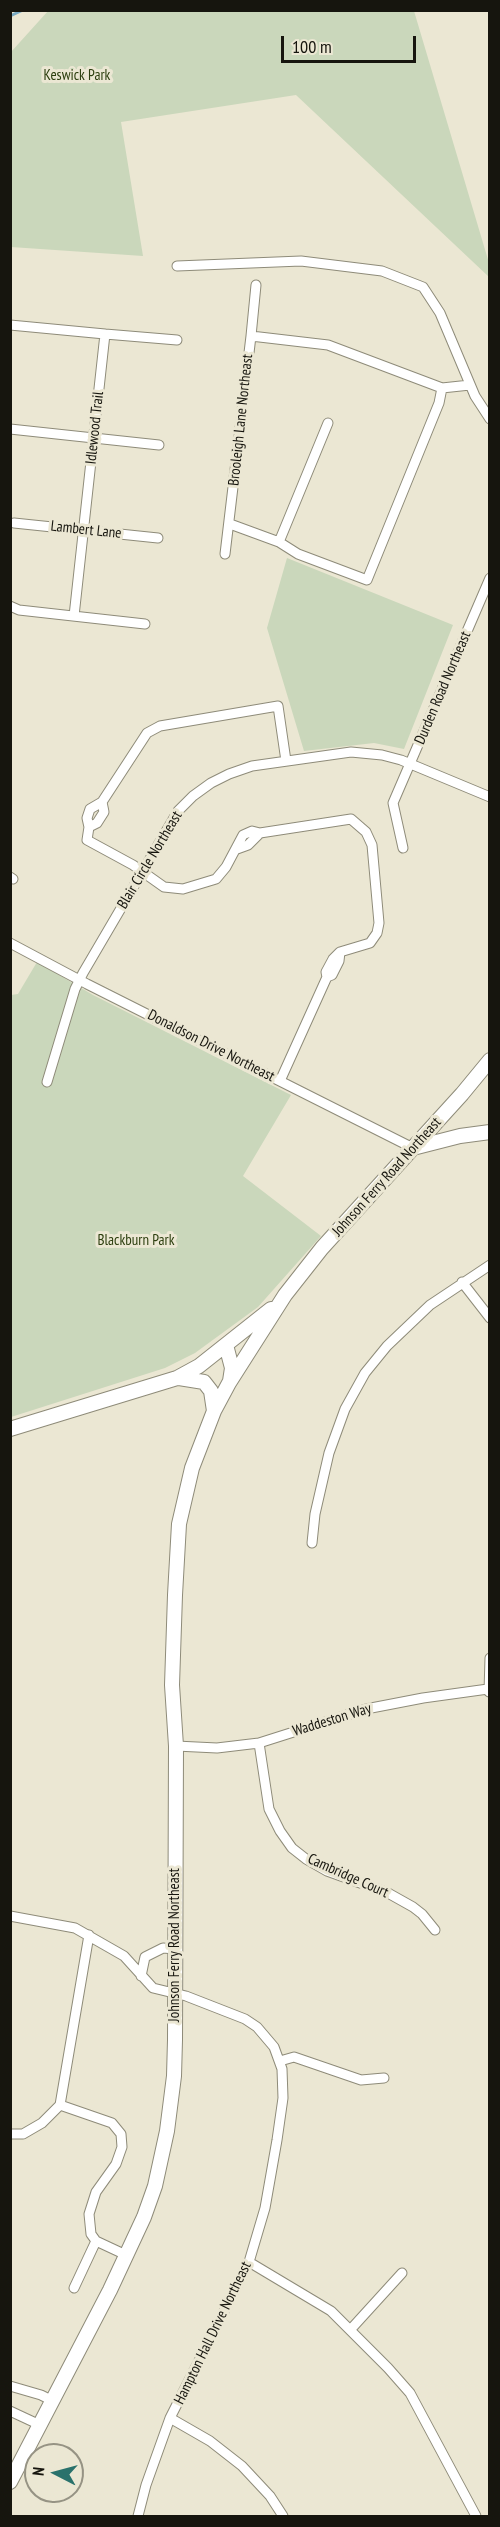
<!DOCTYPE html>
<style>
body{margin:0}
#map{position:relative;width:500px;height:2527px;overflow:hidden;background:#ebe7d3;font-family:"PT Sans Narrow",sans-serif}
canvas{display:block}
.frame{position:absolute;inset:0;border:12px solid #16150e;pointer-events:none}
.north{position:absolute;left:24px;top:2443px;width:60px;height:60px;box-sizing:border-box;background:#ebe7d3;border:2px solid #969384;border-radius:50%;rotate:276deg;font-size:16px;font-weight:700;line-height:24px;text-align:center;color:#16150e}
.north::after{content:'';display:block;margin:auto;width:21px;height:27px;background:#2a726c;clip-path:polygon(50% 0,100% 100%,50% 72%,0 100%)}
.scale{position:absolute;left:281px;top:36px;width:135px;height:27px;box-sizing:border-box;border:3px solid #16150e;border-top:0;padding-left:8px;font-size:18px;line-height:21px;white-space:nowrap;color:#16150e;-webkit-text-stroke:4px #ebe7d3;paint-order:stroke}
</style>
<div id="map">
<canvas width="500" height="2527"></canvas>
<div class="frame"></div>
<div class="north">N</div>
<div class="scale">100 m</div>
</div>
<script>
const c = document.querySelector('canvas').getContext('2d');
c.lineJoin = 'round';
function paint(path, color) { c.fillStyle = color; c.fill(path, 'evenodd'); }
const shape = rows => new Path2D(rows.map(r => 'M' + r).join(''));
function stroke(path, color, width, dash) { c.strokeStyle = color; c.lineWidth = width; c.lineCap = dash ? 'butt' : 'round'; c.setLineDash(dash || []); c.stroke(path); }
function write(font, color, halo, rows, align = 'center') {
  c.font = font + ' "PT Sans Narrow",sans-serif'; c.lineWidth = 6; c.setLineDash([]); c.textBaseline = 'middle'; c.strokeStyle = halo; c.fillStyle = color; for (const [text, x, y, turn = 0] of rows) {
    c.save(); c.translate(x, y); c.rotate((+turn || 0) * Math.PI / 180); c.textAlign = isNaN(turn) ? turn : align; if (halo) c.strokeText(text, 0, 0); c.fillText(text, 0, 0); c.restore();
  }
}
paint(shape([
 [48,11,414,11,489,263,489,277,296,95,121,122,143,256,11,247,11,52],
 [287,558,453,625,404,749,374,743,304,751,267,628],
 [37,962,93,995,291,1095,243,1176,321,1236,258,1307,195,1353,165,1368,11,1417,11,995,18,994]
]), '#cad7bb');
stroke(shape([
 [10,16,23,10]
]), '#78a9c2', 3);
const minor = shape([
 [177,266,301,261,382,271,423,287,440,313,475,396,490,419],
 [10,325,105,334,74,616],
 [105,334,177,340],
 [251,336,256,285],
 [10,429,159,445],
 [14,523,158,538],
 [230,524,279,542,298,554,367,580,439,403,442,388],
 [279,542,328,423],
 [225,554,251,336,328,345,442,388,470,385],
 [10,606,19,610,145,624],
 [286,761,278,706,160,726,147,733,102,802,90,809,87,818,89,827,87,840,133,865,164,887,183,889,216,879,226,867,243,835,252,831,260,833,351,819,366,832,372,845,379,923,377,933,370,943,340,952],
 [89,827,97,823,104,812,102,802],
 [403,848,393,803,490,578],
 [237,849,248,845,260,833],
 [10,877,13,879],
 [10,943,87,984,413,1148],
 [340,952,339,961,332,975,327,977,326,972,333,959,340,952],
 [280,1081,327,977],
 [47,1082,75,989,83,973,178,811,193,796,211,783,229,774,252,766,351,752,382,755,401,760,490,797],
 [462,1282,490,1318],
 [312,1543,315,1514,329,1453,345,1409,365,1373,387,1346,430,1305,490,1265],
 [489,1692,490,1658],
 [259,1743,269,1809,280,1831,292,1848,306,1859,327,1871,388,1893,413,1907,422,1914,435,1930],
 [176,1746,217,1748,259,1743,366,1709,423,1698,488,1689],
 [10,1916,75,1928,124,1956,153,1988,186,1996,245,2019,257,2027,274,2047,282,2069,283,2098,277,2140,265,2208,249,2262,170,2418,146,2485,138,2516],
 [141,1976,145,1957,163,1948,175,1949],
 [280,2061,294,2057,361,2080,384,2078],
 [60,2105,112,2123,121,2134,122,2147,116,2164,96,2192,89,2214,91,2234,96,2241,126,2255],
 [10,2134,23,2134,42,2123,60,2105,89,1935],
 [249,2262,331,2311,388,2368,410,2393,476,2516],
 [74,2288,96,2241],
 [351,2329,402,2273],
 [10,2386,41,2395,53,2401],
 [10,2411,40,2425],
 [170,2418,210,2441,242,2466,270,2496,283,2516]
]);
const secondary = shape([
 [413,1148,460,1136,490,1132],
 [226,1345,232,1368,230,1381],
 [179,1378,204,1382,211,1391,214,1411],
 [10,1429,177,1378,199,1366,271,1309],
 [10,2482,110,2290,144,2217,155,2186,167,2131,174,2076,175,2040,176,1746,172,1685,175,1595,179,1524,192,1468,214,1411,229,1383,285,1295,322,1248,462,1094,490,1060]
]);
stroke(minor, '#8e8b79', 11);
stroke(secondary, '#8e8b79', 16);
stroke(minor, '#fff', 9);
stroke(secondary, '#fff', 14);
write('15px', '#2d3f0f', '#ebe7d3', [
 ["Keswick Park",77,76],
 ["Blackburn Park",136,1241]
]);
write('15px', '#16150e', '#ebe7d3', [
 ["Brooleigh Lane Northeast",241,420,-84],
 ["Idlewood Trail",95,428,-84],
 ["Lambert Lane",86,530,6],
 ["Durden Road Northeast",443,688,-67],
 ["Blair Circle Northeast",150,860,-59],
 ["Donaldson Drive Northeast",211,1046,27],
 ["Johnson Ferry Road Northeast",387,1177,-48],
 ["Waddeston Way",332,1720,-17],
 ["Cambridge Court",348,1876,24],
 ["Johnson Ferry Road Northeast",175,1945,-90],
 ["Hampton Hall Drive Northeast",213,2333,-64]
]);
</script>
